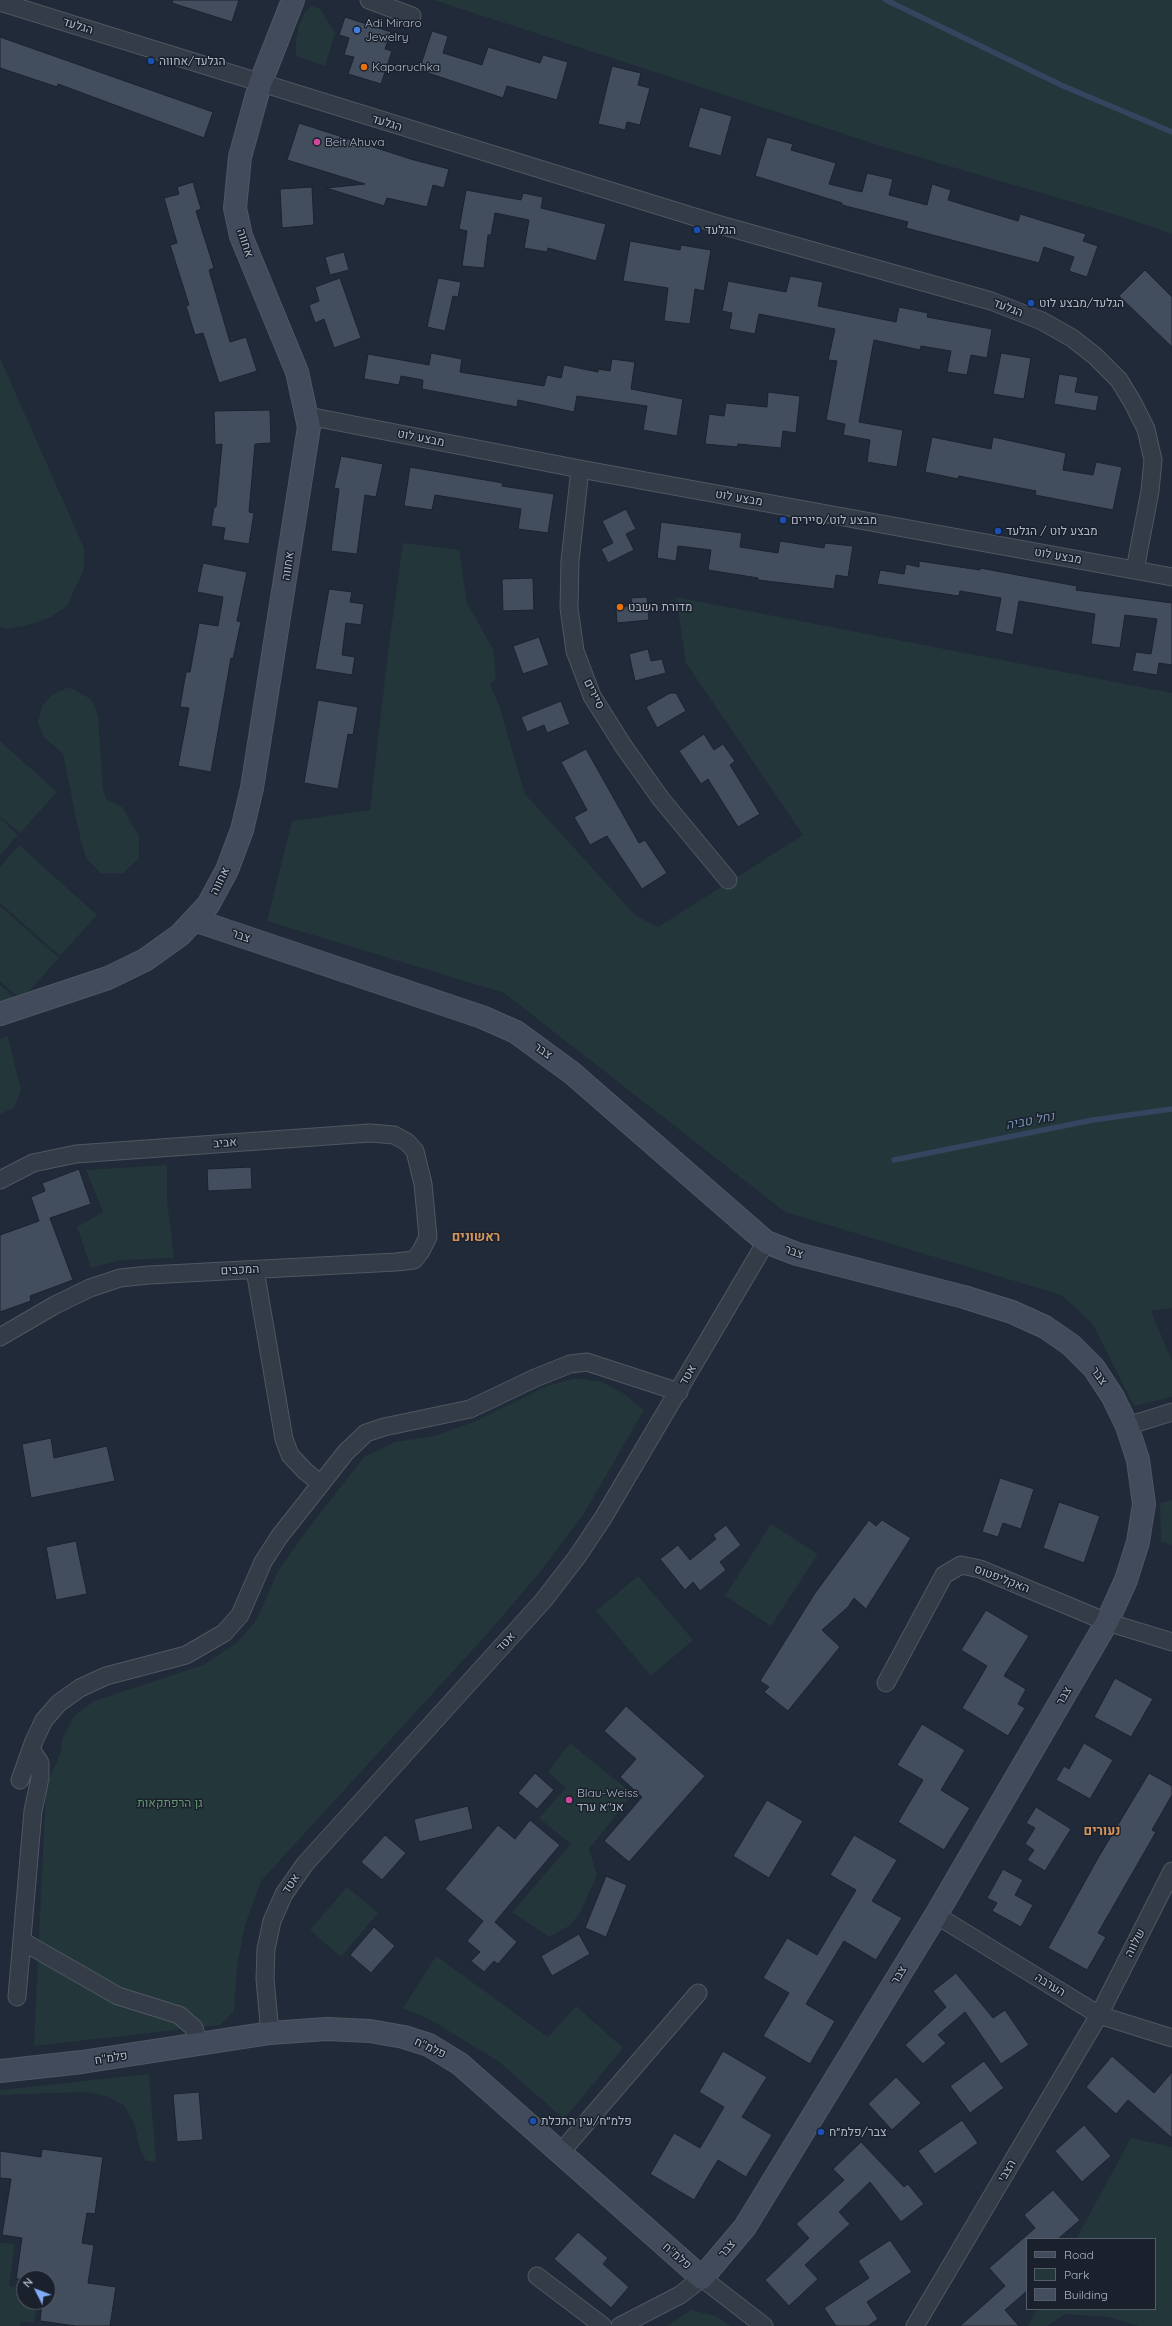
<!DOCTYPE html>
<meta charset="utf-8">
<style>
body{margin:0}
#map{position:relative;width:1172px;height:2326px;overflow:hidden;background:#212a38;font-family:Quicksand,sans-serif}
canvas{display:block}
.legend{position:absolute;left:1026px;top:2238px;width:130px;height:72px;box-sizing:border-box;background:#1a212d;border:1px solid #565d6a;margin:0;padding:5px 7px;list-style:none;font-size:12px;color:#afb7c5}
.legend li{display:flex;align-items:center;gap:8px;height:20px}
.legend b{width:20px;border:1px solid #565d6a}
.north{position:absolute;left:16px;top:2270px;width:40px;height:40px;box-sizing:border-box;background:#1a212d;border:1px solid #565d6a;border-radius:50%;rotate:312deg;font-size:11px;font-weight:700;line-height:16px;text-align:center;color:#afb7c5}
.north::after{content:'';display:block;margin:auto;width:14px;height:18px;background:#82acf7;clip-path:polygon(50% 0,100% 100%,50% 72%,0 100%)}
</style>
<div id="map">
<canvas width="1172" height="2326"></canvas>
<ul class="legend">
<li><b style="height:5px;background:#424b5b"></b>Road</li>
<li><b style="height:11px;background:#233639"></b>Park</li>
<li><b style="height:11px;background:#424d5d"></b>Building</li>
</ul>
<div class="north">N</div>
</div>
<script>
const c = document.querySelector('canvas').getContext('2d');
c.lineJoin = 'round';
function paint(path, color) { c.fillStyle = color; c.fill(path, 'evenodd'); }
const shape = rows => new Path2D(rows.map(r => 'M' + r).join(''));
function stroke(path, color, width, dash) { c.strokeStyle = color; c.lineWidth = width; c.lineCap = dash ? 'butt' : 'round'; c.setLineDash(dash || []); c.stroke(path); }
function write(font, color, halo, rows, align = 'center') {
  c.font = font + ' Quicksand,Heebo,sans-serif'; c.lineWidth = 3; c.setLineDash([]); c.textBaseline = 'middle'; c.strokeStyle = halo; c.fillStyle = color; for (const [text, x, y, turn = 0] of rows) {
    c.save(); c.translate(x, y); c.rotate((+turn || 0) * Math.PI / 180); c.textAlign = isNaN(turn) ? turn : align; if (halo) c.strokeText(text, 0, 0); c.fillText(text, 0, 0); c.restore();
  }
}
paint(shape([
 [434,0,1172,0,1172,234,1123,217,884,147],
 [312,6,320,9,335,33,325,66,296,56,296,40,299,25,305,12],
 [0,358,84,548,84,569,67,606,51,617,29,625,6,629,0,627],
 [403,543,459,550,467,603,493,649,496,679,490,684,499,705,525,794,635,915,658,927,803,835,686,663,676,597,1172,693,1172,1308,1151,1311,1172,1361,1172,1397,1134,1406,1092,1323,1061,1295,785,1212,504,993,267,921,292,821,370,810,389,643],
 [69,687,91,699,98,715,103,789,106,799,122,807,139,836,139,858,123,873,101,873,86,858,80,837,63,754,44,737,38,723,42,706,52,695],
 [0,741,57,792,20,833,0,816],
 [0,818,18,835,0,855],
 [19,845,97,915,60,956,0,903,0,867],
 [0,906,59,958,21,1000,0,981],
 [0,985,19,1001,0,1004],
 [8,1036,21,1091,14,1108,0,1114,0,1039],
 [167,1165,167,1199,174,1258,122,1260,91,1268,77,1227,103,1212,86,1170],
 [577,1378,602,1382,623,1393,644,1410,583,1515,540,1572,489,1632,261,1881,245,1925,237,1967,234,2011,220,2025,34,2046,46,1787,60,1754,62,1739,74,1716,94,1701,203,1665,238,1642,257,1619,278,1571,311,1525,364,1457,395,1442,434,1436,476,1421,547,1386],
 [1172,1500,1172,1545,1161,1542,1160,1503],
 [771,1524,818,1554,771,1626,725,1596],
 [638,1576,693,1640,651,1676,596,1611],
 [570,1743,633,1794,589,1849,597,1875,581,1911,571,1925,549,1937,512,1912,571,1844,539,1818,566,1788,548,1772],
 [347,1887,378,1913,341,1957,310,1930],
 [436,1956,548,2037,576,2006,623,2048,564,2119,498,2061,429,2019,403,2008],
 [149,2074,156,2162,146,2161,140,2150,135,2126,124,2105,106,2096,86,2092,0,2095,0,2090],
 [1131,2138,1172,2147,1172,2326,1138,2326,1108,2317,1065,2314,1047,2326,1028,2326,1037,2309,1155,2309,1155,2239,1076,2239],
 [0,2242,15,2244,9,2286,24,2288,24,2302,37,2302,34,2323,21,2321,20,2326,0,2326],
 [691,2310,716,2316,730,2326,667,2326]
]), '#233639');
stroke(shape([
 [886,0,1061,85,1172,132],
 [894,1160,1093,1120,1172,1109]
]), '#34455f', 5.5);
const building = shape([
 [173,0,239,0,232,22,172,3,173,0],
 [345,17,391,32,385,49,392,51,381,84,348,74,354,57,344,55,349,38,339,35,345,17],
 [432,31,448,36,443,53,482,65,488,47,540,63,543,55,568,62,557,100,507,86,503,98,419,70,432,31],
 [0,37,213,112,204,138,58,84,57,87,0,68,0,37],
 [612,66,641,73,638,85,650,88,640,125,627,122,625,130,598,124,612,66],
 [700,107,732,116,721,156,688,147,700,107],
 [299,123,414,160,449,169,444,188,433,185,427,207,387,198,384,206,326,188,365,184,287,160,299,123],
 [767,137,793,144,791,150,836,163,829,184,862,192,867,173,893,179,889,195,927,205,932,184,951,190,948,200,1018,221,1020,214,1086,234,1083,241,1098,246,1087,277,1069,271,1074,257,1044,247,1039,263,906,228,908,222,842,205,842,203,755,176,767,137],
 [193,182,201,209,196,211,214,268,209,270,230,342,246,337,257,371,219,383,203,333,195,335,186,306,189,305,170,245,177,243,164,198,179,194,177,187,193,182],
 [312,187,314,225,282,228,280,189,312,187],
 [466,190,521,200,523,193,543,197,541,208,606,224,596,261,548,248,547,252,524,248,529,220,495,213,491,235,488,235,484,268,462,266,467,231,459,229,466,190],
 [630,241,680,250,681,245,711,250,704,291,695,289,690,324,664,321,668,288,623,281,630,241],
 [344,252,349,270,330,275,325,257,344,252],
 [1145,270,1172,297,1172,347,1119,296,1145,270],
 [790,276,823,282,818,306,896,322,899,307,928,313,927,317,992,329,987,358,971,355,967,375,947,372,951,351,921,346,920,350,874,340,859,422,903,430,897,467,867,462,870,440,843,435,845,424,826,420,837,361,828,360,835,329,759,314,755,334,729,329,732,313,722,311,728,281,786,292,790,276],
 [340,278,361,338,334,348,324,319,315,323,309,305,319,301,315,287,340,278],
 [438,278,461,282,458,297,453,296,445,331,427,327,438,278],
 [431,353,462,359,460,372,544,386,547,375,561,378,564,365,598,372,598,369,610,371,612,359,635,362,631,389,683,399,677,436,643,430,647,406,577,396,574,412,518,400,517,407,422,389,423,380,401,376,399,385,364,379,368,354,429,365,431,353],
 [1001,353,1031,358,1024,399,993,394,1001,353],
 [1059,374,1078,377,1075,392,1099,396,1096,411,1054,404,1059,374],
 [768,392,800,396,796,433,783,431,781,448,738,444,737,447,705,444,709,414,724,416,726,403,767,407,768,392],
 [270,410,271,443,255,444,249,512,254,513,249,544,223,540,225,528,211,526,214,507,216,507,222,444,215,445,214,411,270,410],
 [932,437,991,449,993,437,1066,453,1063,470,1093,475,1096,462,1122,467,1113,510,1035,495,1036,491,959,476,958,479,925,472,932,437],
 [341,456,383,464,376,497,365,495,357,554,331,551,339,489,334,488,341,456],
 [410,467,503,483,502,486,554,494,548,533,518,529,521,509,435,495,432,510,404,506,410,467],
 [626,509,636,529,626,534,634,550,608,563,601,549,613,543,602,521,626,509],
 [661,522,742,533,740,547,778,553,780,541,824,548,825,543,853,546,848,577,836,575,834,589,758,580,758,578,708,570,711,550,678,546,676,561,657,558,661,522],
 [919,561,980,570,980,568,1077,586,1076,590,1172,603,1172,665,1159,663,1157,675,1132,671,1136,652,1151,654,1157,619,1125,615,1120,648,1091,644,1095,614,1019,601,1013,635,995,631,1001,598,960,591,959,596,877,584,880,570,904,574,906,564,919,567,919,561],
 [203,563,247,572,237,621,241,622,233,659,231,658,211,772,178,766,189,708,180,707,186,672,190,672,199,623,218,626,223,597,197,592,203,563],
 [533,578,534,610,503,611,502,579,533,578],
 [329,589,352,592,350,602,364,604,361,625,346,623,342,655,355,657,352,675,315,669,329,589],
 [647,597,649,620,617,623,616,610,632,604,631,598,647,597],
 [539,637,549,665,523,674,513,646,539,637],
 [648,649,651,661,662,659,666,673,635,681,629,654,648,649],
 [670,693,676,693,686,711,657,728,646,707,670,693],
 [318,700,358,707,353,735,348,734,338,789,304,783,318,700],
 [561,701,570,724,547,733,544,725,527,732,521,717,561,701],
 [704,734,714,750,723,744,735,761,730,765,760,814,738,827,708,779,701,784,679,751,704,734],
 [586,749,639,843,645,840,667,873,642,889,607,836,590,845,574,817,587,810,561,762,586,749],
 [251,1167,252,1189,208,1191,207,1169,251,1167],
 [79,1169,91,1204,50,1218,73,1280,30,1296,31,1301,0,1312,0,1235,39,1221,31,1197,45,1191,42,1183,79,1169],
 [51,1438,54,1458,107,1446,115,1481,31,1498,22,1444,51,1438],
 [1000,1478,1034,1489,1021,1529,1003,1523,998,1537,982,1532,1000,1478],
 [1059,1502,1100,1516,1084,1563,1043,1548,1059,1502],
 [869,1520,876,1526,882,1520,911,1538,866,1609,854,1598,848,1607,822,1630,840,1647,788,1711,764,1692,769,1687,760,1681,815,1593,869,1520],
 [726,1525,741,1545,720,1562,726,1570,700,1591,693,1582,685,1590,660,1559,678,1545,690,1560,716,1539,713,1535,726,1525],
 [76,1541,87,1594,56,1600,46,1547,76,1541],
 [986,1610,1029,1636,1004,1676,1026,1689,1018,1704,1025,1708,1008,1736,962,1708,987,1666,961,1650,986,1610],
 [1115,1678,1153,1699,1131,1737,1094,1717,1115,1678],
 [626,1706,705,1776,629,1862,604,1841,642,1797,620,1777,636,1759,604,1731,626,1706],
 [922,1724,965,1750,941,1790,970,1808,944,1850,898,1822,923,1780,897,1765,922,1724],
 [1084,1743,1113,1760,1090,1799,1056,1780,1064,1766,1069,1769,1084,1743],
 [535,1773,554,1790,537,1809,518,1793,535,1773],
 [1149,1773,1172,1786,1172,1795,1152,1830,1156,1832,1098,1933,1106,1937,1087,1970,1048,1948,1098,1858,1149,1773],
 [767,1800,803,1821,769,1878,733,1856,767,1800],
 [468,1806,473,1829,419,1842,414,1819,468,1806],
 [1036,1807,1071,1829,1045,1871,1027,1860,1034,1850,1025,1844,1035,1828,1026,1823,1036,1807],
 [530,1820,560,1845,495,1922,517,1942,498,1964,494,1961,484,1972,471,1961,480,1952,467,1941,483,1921,445,1889,498,1825,515,1839,530,1820],
 [385,1835,406,1853,382,1880,361,1862,385,1835],
 [854,1835,897,1860,872,1901,902,1918,876,1960,844,1941,806,2004,835,2021,810,2064,763,2036,789,1993,763,1978,787,1938,817,1955,856,1890,830,1875,854,1835],
 [1003,1869,1023,1880,1015,1895,1033,1905,1021,1927,992,1911,997,1903,987,1898,1003,1869],
 [606,1876,627,1885,606,1937,585,1928,606,1876],
 [374,1927,395,1946,371,1973,350,1955,374,1927],
 [579,1934,590,1954,552,1976,541,1956,579,1934],
 [956,1973,993,2018,1005,2010,1029,2045,1001,2064,965,2012,938,2035,946,2043,923,2064,905,2045,946,2007,933,1991,956,1973],
 [723,2051,767,2077,742,2117,772,2135,746,2177,718,2160,694,2200,650,2174,674,2133,700,2148,724,2107,699,2092,723,2051],
 [1112,2056,1154,2093,1172,2072,1172,2138,1128,2100,1116,2114,1086,2087,1112,2056],
 [984,2061,1004,2088,970,2113,950,2086,984,2061],
 [896,2077,921,2103,892,2130,868,2104,896,2077],
 [199,2092,203,2140,177,2142,173,2094,199,2092],
 [962,2120,978,2143,935,2174,918,2151,962,2120],
 [1084,2125,1111,2156,1082,2182,1055,2151,1084,2125],
 [861,2142,904,2187,908,2184,924,2204,901,2222,870,2182,839,2212,850,2224,805,2265,818,2279,789,2306,765,2280,809,2238,796,2224,844,2180,833,2169,861,2142],
 [42,2149,103,2157,95,2214,87,2213,82,2243,94,2245,88,2283,116,2287,110,2326,76,2326,40,2321,42,2302,48,2302,48,2278,16,2279,22,2238,2,2235,11,2179,0,2178,0,2151,41,2157,42,2149],
 [1053,2190,1080,2220,1058,2239,1027,2239,1027,2291,1005,2310,1019,2326,960,2326,1005,2286,989,2268,1035,2228,1024,2215,1053,2190],
 [578,2232,608,2258,603,2264,629,2287,611,2308,554,2259,578,2232],
 [890,2240,912,2272,867,2302,878,2319,868,2326,836,2326,824,2308,869,2278,858,2261,890,2240]
]);
paint(building, '#424d5d');
stroke(building, '#1c232f', 1);
const street = shape([
 [369,0,412,16],
 [0,2,724,226,991,301,1042,321,1072,338,1095,356,1119,380,1133,403,1146,429,1153,460,1150,491,1135,570],
 [308,416,580,469,1172,577],
 [580,469,570,561,569,608,575,651,592,696,624,747,661,799,728,880],
 [0,1180,33,1163,76,1154,370,1133,394,1135,407,1142,415,1151,423,1184,428,1237,421,1251,414,1260,396,1262,149,1275,120,1278,90,1288,55,1305,0,1337],
 [255,1270,284,1439,290,1455,305,1471,321,1484],
 [1127,1426,1172,1412],
 [886,1683,944,1575,961,1565,980,1569,1107,1622,1172,1642],
 [20,1780,34,1741,44,1720,59,1703,80,1688,106,1676,186,1655,224,1633,240,1615,263,1562,279,1537,346,1452,366,1433,384,1427,470,1409,535,1378,570,1364,587,1362,679,1392],
 [936,1915,1099,2015,1172,2038],
 [22,1941,118,1996,179,2015,194,2028,199,2044],
 [17,1997,33,1811,40,1778,40,1763,31,1749],
 [270,2033,265,1979,266,1949,272,1921,284,1894,305,1864,543,1601,577,1557,603,1518,766,1242],
 [561,2152,698,1993],
 [537,2276,603,2326],
 [620,2326,680,2295,702,2278,764,2326],
 [915,2326,1099,2015,1172,1871]
]);
const secondary = shape([
 [0,1014,108,978,145,960,180,935,208,905,227,870,242,830,252,788,309,427,297,372,241,236,235,208,240,157,260,84,293,0],
 [0,2071,82,2062,270,2033,327,2029,370,2031,404,2037,429,2045,460,2064,702,2278,745,2227,936,1915,1107,1622,1126,1580,1138,1542,1144,1504,1138,1460,1127,1426,1113,1397,1094,1368,1071,1345,1045,1327,1012,1312,964,1297,797,1254,766,1242,572,1073,516,1032,482,1017,194,920]
]);
stroke(street, '#4f5763', 19);
stroke(secondary, '#4f5763', 24);
stroke(street, '#343c48', 17);
stroke(secondary, '#424b5b', 22);
for (const [x, y, r, color] of [
 [357,30,4,"#3f7fe0"],
 [151,61,4,"#1a4fb4"],
 [364,67,4,"#e8710a"],
 [317,142,4,"#d1479c"],
 [697,230,4,"#1a4fb4"],
 [1031,303,4,"#1a4fb4"],
 [783,520,4,"#1a4fb4"],
 [998,531,4,"#1a4fb4"],
 [620,607,4,"#e8710a"],
 [569,1800,4,"#d1479c"],
 [533,2121,4,"#1a4fb4"],
 [821,2132,4,"#1a4fb4"]
]) { const dot = new Path2D(); dot.arc(x, y, r, 0, 2 * Math.PI); c.fillStyle = color; c.fill(dot); stroke(dot, '#1a212d', 1.5); }
write('12px', '#afb7c5', '#1a212d', [
 ["Adi Miraro",365,23],
 ["Jewelry",365,37],
 ["הגלעד/אחווה",159,61],
 ["Kaparuchka",372,67],
 ["Beit Ahuva",325,142],
 ["הגלעד",705,230],
 ["הגלעד/מבצע לוט",1039,303],
 ["מבצע לוט/סיירים",791,520],
 ["מבצע לוט / הגלעד",1006,531],
 ["מדורת השבט",628,607],
 ["Blau-Weiss",577,1793],
 ["אנ\"א ערד",577,1807],
 ["פלמ״ח/עין התכלת",541,2121],
 ["צבר/פלמ״ח",829,2132]
], 'left');
write('12px', '#afb7c5', '#1a212d', [
 ["הגלעד",78,26,17],
 ["הגלעד",387,123,17],
 ["אחווה",245,243,72],
 ["הגלעד",1008,308,21],
 ["מבצע לוט",421,438,11],
 ["מבצע לוט",739,498,10],
 ["מבצע לוט",1058,556,10],
 ["אחווה",288,566,-81],
 ["סיירים",594,694,64],
 ["אחווה",220,881,-64],
 ["צבר",241,936,19],
 ["צבר",543,1051,36],
 ["אביב",225,1143,-4],
 ["צבר",794,1252,19],
 ["המכבים",240,1270,-3],
 ["אטד",688,1375,-60],
 ["צבר",1099,1376,54],
 ["האקליפטוס",1002,1579,21],
 ["אטד",506,1642,-48],
 ["צבר",1064,1696,-60],
 ["אטד",291,1884,-56],
 ["שלווה",1135,1943,-63],
 ["צבר",899,1975,-59],
 ["הערבה",1050,1985,32],
 ["פלמ\"ח",430,2048,25],
 ["פלמ\"ח",111,2058,-9],
 ["הצבי",1007,2171,-59],
 ["צבר",727,2249,-50],
 ["פלמ\"ח",677,2256,41]
]);
write('12px', '#669572', '#1a212d', [
 ["גן הרפתקאות",170,1803]
]);
write('italic 13px', '#768dad', '#1a212d', [
 ["נחל טביה",1030,1121,-11]
]);
write('bold 13px', '#d3935c', '#1a212d', [
 ["ראשונים",476,1237],
 ["נעורים",1102,1831]
]);
</script>
